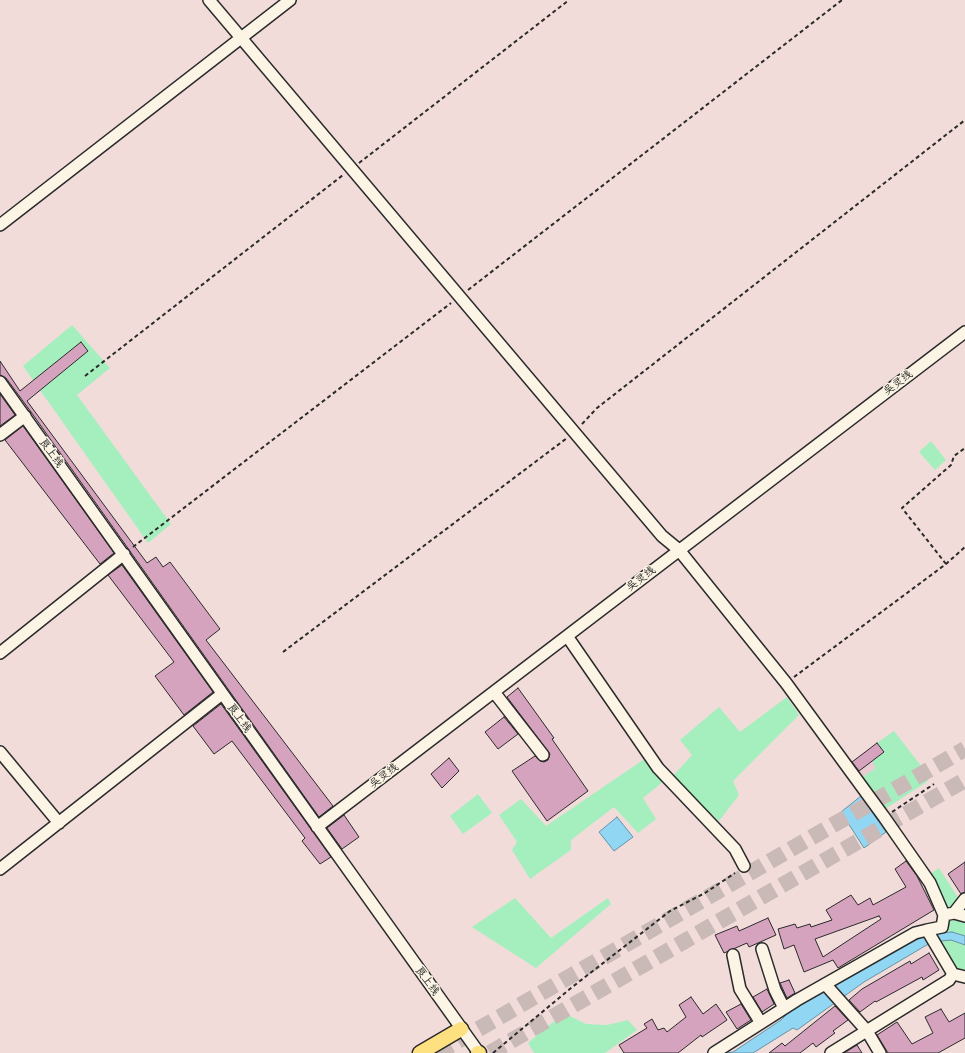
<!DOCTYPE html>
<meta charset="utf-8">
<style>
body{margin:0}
canvas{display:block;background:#f1dcda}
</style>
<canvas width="965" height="1053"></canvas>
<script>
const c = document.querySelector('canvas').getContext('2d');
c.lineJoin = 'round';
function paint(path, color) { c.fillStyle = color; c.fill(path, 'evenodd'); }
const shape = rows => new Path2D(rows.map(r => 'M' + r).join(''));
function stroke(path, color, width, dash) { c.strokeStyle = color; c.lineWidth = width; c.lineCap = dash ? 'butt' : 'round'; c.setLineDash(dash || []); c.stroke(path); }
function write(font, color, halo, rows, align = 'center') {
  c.font = font + ' "Patrick Hand","LXGW WenKai TC",sans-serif'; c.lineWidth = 3; c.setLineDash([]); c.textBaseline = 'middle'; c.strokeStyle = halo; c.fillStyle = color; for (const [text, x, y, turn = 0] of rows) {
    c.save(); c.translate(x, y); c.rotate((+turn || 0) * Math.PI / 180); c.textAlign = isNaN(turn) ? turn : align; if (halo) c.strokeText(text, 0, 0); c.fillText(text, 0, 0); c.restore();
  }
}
paint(shape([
 [877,743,884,752,876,768,861,778,850,763]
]), '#e9cbd2');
paint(shape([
 [72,325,110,368,77,395,171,524,148,543,23,366],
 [931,441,946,460,935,470,919,452],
 [787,697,799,715,733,781,739,795,719,821,672,777,692,755,680,740,719,707,740,732],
 [894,731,929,776,927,782,885,809,861,778,876,768,872,761,884,752,877,743],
 [646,758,664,781,643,798,656,819,638,833,614,807,571,840,571,850,530,879,512,850,517,842,499,815,521,799,546,826],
 [478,794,492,813,463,834,450,816],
 [939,868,959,899,948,908,930,874],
 [515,898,551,938,608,898,611,904,536,968,472,927],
 [958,920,965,922,965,936,947,933,948,921],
 [951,940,965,945,965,973,957,969,951,963,939,942],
 [564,1013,586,1024,607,1025,628,1020,637,1030,605,1053,534,1053,528,1043]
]), '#a5efbe');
const water = shape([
 [861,796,886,832,864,848,841,812,861,796],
 [617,817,633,837,614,851,599,832,617,817],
 [952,932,965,936,965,945,951,940,933,942,925,946,864,982,797,1030,793,1028,753,1053,725,1053,733,1052,781,1020,789,1012,920,938,929,934,952,932]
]);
paint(water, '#91d6f3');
stroke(water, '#6892a3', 1);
const building = shape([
 [81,342,88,351,27,401,147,563,156,557,163,567,170,562,220,629,206,640,333,806,319,817,31,412,6,378,0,375,0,361,20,391,81,342],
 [0,394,15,415,0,426,0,394],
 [23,426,114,553,100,564,5,440,23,426],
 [122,565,213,692,184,715,155,676,174,662,108,575,122,565],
 [518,688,554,738,552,739,588,791,547,821,512,771,535,756,540,761,544,762,548,760,550,754,507,697,518,688],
 [221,704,331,857,320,864,302,841,305,838,232,741,214,754,193,726,221,704],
 [504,717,518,734,498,749,485,732,504,717],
 [877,743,884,752,859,771,852,762,877,743],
 [449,758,459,771,442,788,431,774,449,758],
 [344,815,359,837,342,849,327,828,344,815],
 [906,861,917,876,934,910,838,968,833,960,804,972,794,945,784,949,778,929,795,924,797,928,810,924,811,927,832,920,826,910,851,895,858,905,870,898,873,905,906,887,895,869,906,861],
 [879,916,881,919,823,957,815,939,879,916],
 [965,862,965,892,961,894,948,874,965,862],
 [768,918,776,935,749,947,747,943,724,953,715,935,737,926,739,931,768,918],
 [929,953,939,970,923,980,922,977,876,1002,875,1001,860,1012,849,1000,862,989,910,961,911,964,929,953],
 [789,980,795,993,787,998,780,983,789,980],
 [767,989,774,1004,762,1012,753,997,767,989],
 [691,997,703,1014,716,1004,727,1020,702,1037,701,1035,678,1053,624,1053,619,1045,647,1028,644,1024,652,1019,658,1030,664,1028,667,1032,686,1017,679,1005,691,997],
 [741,1004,751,1020,737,1029,726,1012,741,1004],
 [835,1006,848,1020,833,1031,835,1033,816,1047,813,1043,800,1053,769,1053,782,1043,785,1046,835,1006],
 [941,1009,949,1022,965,1013,965,1038,938,1053,888,1053,877,1035,897,1022,912,1044,933,1033,925,1017,941,1009],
 [857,1045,862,1053,844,1053,857,1045]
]);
paint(building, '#d6a3bf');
stroke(building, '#2b2b2b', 1);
stroke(shape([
 [437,1053,965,749],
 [490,1053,965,780]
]), '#c9b9b7', 16, [16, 8]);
const minor = shape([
 [209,0,662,536,679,550,786,683,884,817,930,883,944,915,942,927,927,930,953,974,949,980,831,1053],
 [0,225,290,0],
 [0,382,479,1053],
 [0,435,25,416],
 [567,636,658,768,735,849,744,866],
 [0,653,124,554],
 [494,692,543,755],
 [0,752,59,823],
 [317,827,965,332],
 [0,869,222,694],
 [954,913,965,899],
 [944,915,954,913,965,916],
 [762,949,775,990,784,1008],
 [733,955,740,989,761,1023],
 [953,974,965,977],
 [825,984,867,1031,880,1053],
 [714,1053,797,1000,915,933,927,930]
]);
const major = shape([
 [420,1053,461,1029],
 [478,1053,479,1053]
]);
stroke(minor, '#2b2b2b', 14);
stroke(major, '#2b2b2b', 17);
stroke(shape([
 [359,163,569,0],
 [468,290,842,0],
 [85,376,343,175],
 [582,424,597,408,965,120],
 [133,547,451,303],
 [946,564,902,508,951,465,954,456,965,448],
 [283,652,567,438],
 [794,677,946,564,965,547],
 [892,812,934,784],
 [493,1053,571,988,670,911,705,893,735,873]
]), '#2b2b2b', 2, [4, 3]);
stroke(minor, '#fcf5e5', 11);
stroke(major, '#fde080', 14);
write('11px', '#2b2b2b', '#fcf5e5', [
 ["吴灵线",898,383,-37],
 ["良上线",51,453,54],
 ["吴灵线",641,579,-37],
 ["良上线",239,718,54],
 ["吴灵线",384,776,-38],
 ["良上线",427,981,54]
]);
</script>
